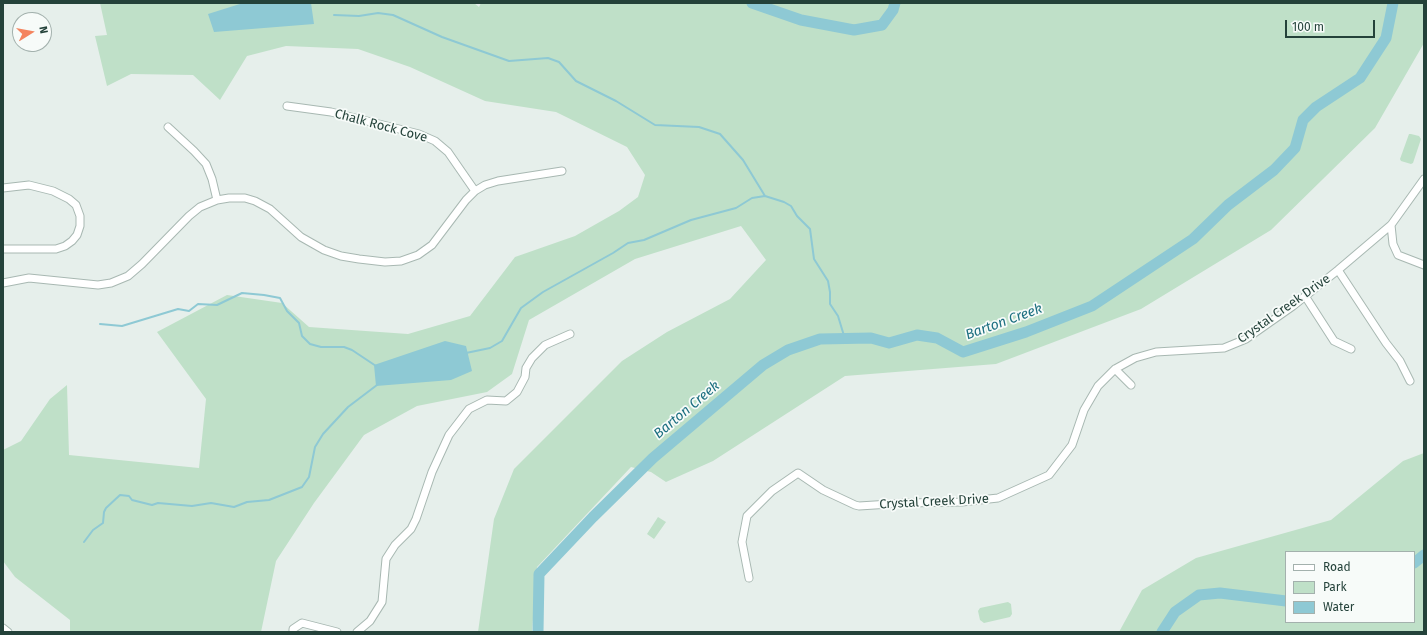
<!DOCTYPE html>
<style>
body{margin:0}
#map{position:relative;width:1427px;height:635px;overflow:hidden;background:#e6efeb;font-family:"Fira Sans",sans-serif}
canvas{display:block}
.frame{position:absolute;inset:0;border:4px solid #24423a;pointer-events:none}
.legend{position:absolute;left:1285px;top:551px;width:130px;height:72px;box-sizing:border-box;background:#f7fbf9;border:1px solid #a3b1ad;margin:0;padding:5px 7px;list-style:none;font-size:12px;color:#24423a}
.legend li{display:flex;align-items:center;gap:8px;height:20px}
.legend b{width:20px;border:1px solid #a3b1ad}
.north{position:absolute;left:12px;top:12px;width:40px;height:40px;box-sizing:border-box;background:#f7fbf9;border:1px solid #a3b1ad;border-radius:50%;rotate:79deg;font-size:11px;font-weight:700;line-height:16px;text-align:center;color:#24423a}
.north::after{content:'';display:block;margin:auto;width:14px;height:18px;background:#f4845f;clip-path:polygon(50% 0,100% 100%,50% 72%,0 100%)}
.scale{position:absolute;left:1285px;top:20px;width:90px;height:18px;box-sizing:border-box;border:2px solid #24423a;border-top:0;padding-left:5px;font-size:12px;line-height:14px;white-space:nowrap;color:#24423a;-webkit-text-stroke:3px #f7fbf9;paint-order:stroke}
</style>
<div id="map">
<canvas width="1427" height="635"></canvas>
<div class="frame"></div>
<ul class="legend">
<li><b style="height:5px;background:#fff"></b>Road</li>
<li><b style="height:11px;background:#bfe0c8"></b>Park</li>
<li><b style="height:11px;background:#8ec9d4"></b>Water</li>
</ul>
<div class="north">N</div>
<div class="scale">100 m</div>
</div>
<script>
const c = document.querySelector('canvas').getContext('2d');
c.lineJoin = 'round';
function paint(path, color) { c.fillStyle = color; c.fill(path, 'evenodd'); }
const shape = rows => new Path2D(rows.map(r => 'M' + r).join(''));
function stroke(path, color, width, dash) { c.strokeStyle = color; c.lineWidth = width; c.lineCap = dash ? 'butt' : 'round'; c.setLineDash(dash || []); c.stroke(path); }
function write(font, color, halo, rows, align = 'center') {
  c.font = font + ' "Fira Sans",sans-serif'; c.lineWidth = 3.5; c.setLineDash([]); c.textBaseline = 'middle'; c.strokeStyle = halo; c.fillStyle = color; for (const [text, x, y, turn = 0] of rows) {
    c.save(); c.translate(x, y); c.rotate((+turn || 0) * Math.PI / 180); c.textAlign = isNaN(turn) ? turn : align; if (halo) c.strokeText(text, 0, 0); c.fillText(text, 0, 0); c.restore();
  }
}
paint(shape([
 [100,3,474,3,479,7,481,3,1424,3,1424,43,1375,128,1271,230,1141,309,996,364,845,376,713,461,666,482,651,472,631,467,537,567,532,632,478,632,494,519,514,469,622,361,667,332,730,299,766,260,741,226,635,259,529,320,512,374,487,392,417,406,364,435,314,503,276,561,261,632,70,632,70,620,15,577,3,561,3,450,21,441,50,399,67,385,69,455,199,468,206,399,157,332,227,295,282,303,309,327,408,334,470,316,515,257,575,236,619,211,638,197,645,175,627,147,556,112,485,101,410,67,358,49,286,46,247,56,220,100,193,75,131,74,107,86,95,36,107,35],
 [1409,134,1411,134,1419,136,1421,139,1413,163,1411,164,1401,161,1400,159],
 [1424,453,1424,632,1119,632,1142,590,1196,558,1331,520,1403,461],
 [1286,552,1414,552,1414,622,1286,622],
 [658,517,666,522,654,539,647,534],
 [1008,602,1011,604,1012,614,1010,617,984,623,980,620,978,611,980,608]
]), '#bfe0c8');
paint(shape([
 [243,3,311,3,314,24,214,32,208,14],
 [445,341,466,346,472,371,451,380,376,386,374,365]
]), '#8ec9d4');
stroke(shape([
 [334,15,359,16,378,13,393,15,442,37,509,61,548,58,559,62,576,81,616,101,655,125,699,127,720,134,743,160,765,196,784,202,791,206,797,216,810,229,814,259,828,281,830,292,830,304,838,316,845,339],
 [100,324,122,326,178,309,189,311,198,304,217,305,242,293,264,295,280,298,287,311,299,323,302,336,310,344,321,347,344,347,352,350,376,366],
 [466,353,490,348,502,341,521,308,543,292,613,253,628,243,644,240,691,220,736,208,752,198,765,196],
 [84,542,93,530,103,523,104,512,106,508,120,495,129,496,132,500,152,505,158,503,192,506,211,503,234,507,247,502,269,500,302,487,309,477,315,447,323,434,348,407,377,385]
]), '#8ec9d4', 2);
stroke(shape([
 [752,3,801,20,854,30,882,25,893,10,895,3],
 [1414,563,1424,555],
 [538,632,539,574,593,517,653,458,763,365,788,350,820,339,871,338,889,343,917,335,937,338,963,352,1026,332,1092,306,1193,239,1228,205,1274,170,1295,148,1303,120,1316,107,1360,78,1386,38,1393,3],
 [1162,632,1175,612,1199,595,1220,593,1286,601]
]), '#8ec9d4', 11);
const minor = shape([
 [287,106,331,112,419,134,435,141,448,152,475,191],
 [168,127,194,151,206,164,212,179,217,200],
 [3,188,29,185,53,191,69,199,76,205,80,216,80,226,77,235,72,241,65,246,56,249,3,249],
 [1391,225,1393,244,1398,255,1424,265],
 [1338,270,1386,343,1400,361,1410,381],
 [3,283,29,278,98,285,111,283,128,276,142,264,189,216,200,207,217,200,229,198,245,198,255,201,270,209,301,237,324,250,341,256,359,259,385,262,401,261,418,255,432,245,466,200,475,191,485,185,498,181,562,171],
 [1305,296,1334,341,1351,349],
 [1115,369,1131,385],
 [749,578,742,542,747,516,772,491,798,473,823,490,855,505,859,506,906,503,962,502,998,498,1049,475,1072,445,1084,410,1098,386,1115,369,1135,358,1156,352,1224,348,1246,339,1293,306,1338,270,1391,225,1424,179],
 [3,628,8,632],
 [293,632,293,629,302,623,337,632],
 [357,632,370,621,382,602,386,559,395,545,411,529,416,519,432,472,449,435,469,409,487,400,506,401,517,392,525,377,526,368,532,358,545,345,570,334]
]);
stroke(minor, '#a8b8b2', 9);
stroke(minor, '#fff', 7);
write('13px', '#24423a', '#f7fbf9', [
 ["Chalk Rock Cove",381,126,15],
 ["Crystal Creek Drive",1284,309,-35],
 ["Crystal Creek Drive",934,502,-3]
]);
write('italic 14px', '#1c6f80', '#f7fbf9', [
 ["Barton Creek",1004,322,-20],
 ["Barton Creek",687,410,-40]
]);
</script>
